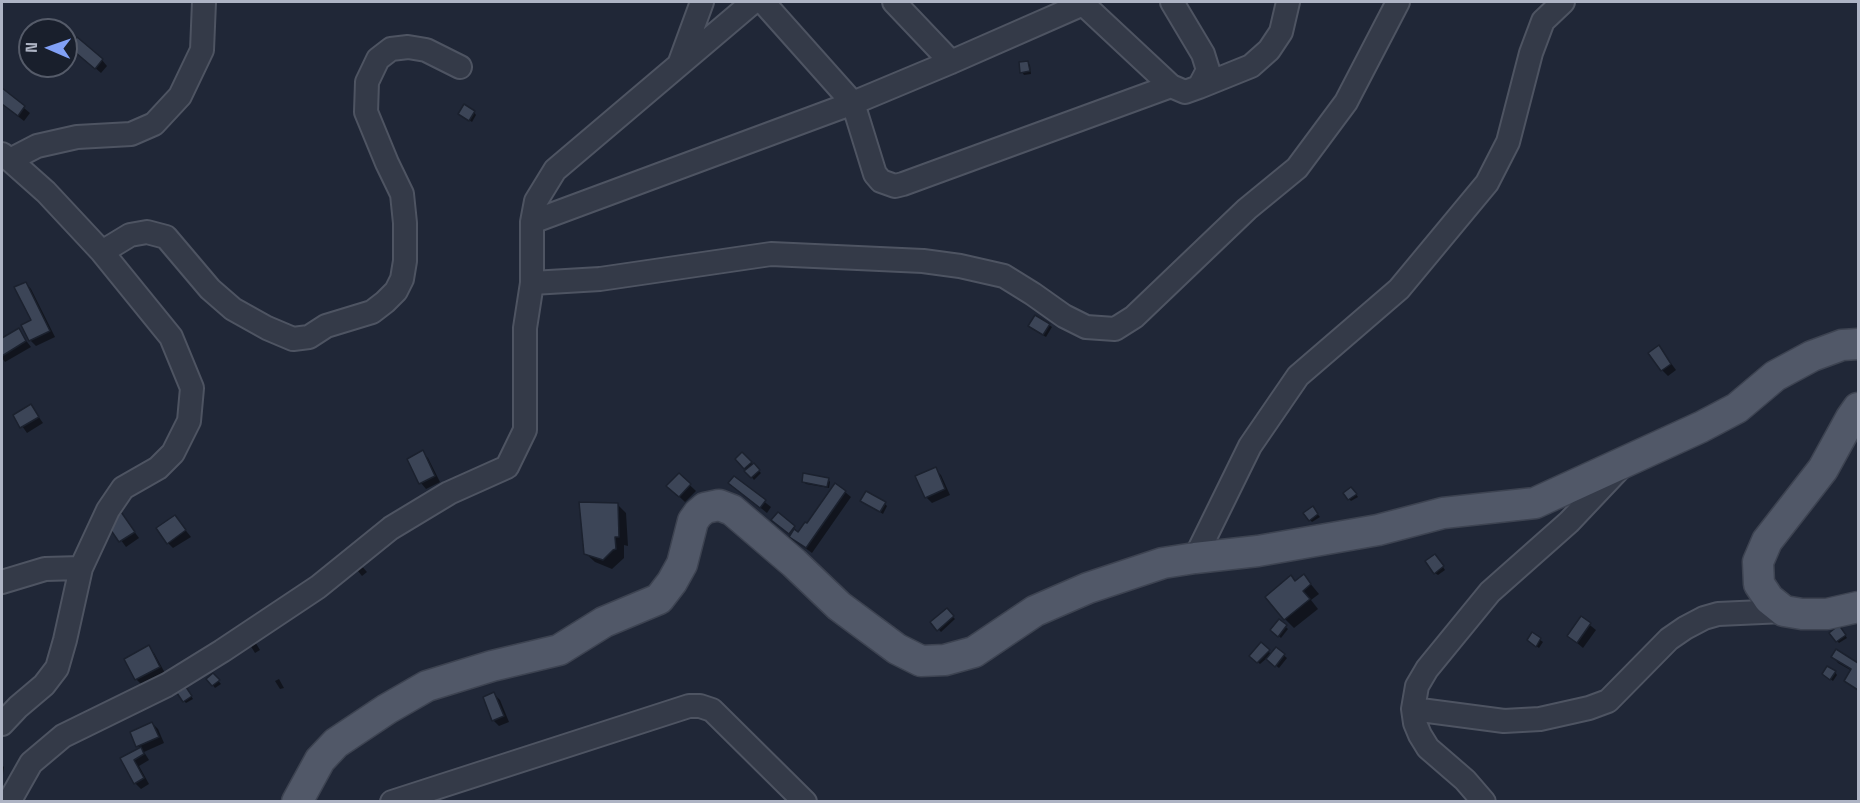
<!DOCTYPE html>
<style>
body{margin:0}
#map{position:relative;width:1860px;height:803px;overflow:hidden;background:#202737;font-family:"Space Grotesk",sans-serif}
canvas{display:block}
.frame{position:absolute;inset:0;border:3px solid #aeb4c4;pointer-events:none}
.north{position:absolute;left:18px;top:18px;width:60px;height:60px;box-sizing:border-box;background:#191f2c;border:2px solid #555b69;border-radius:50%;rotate:272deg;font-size:16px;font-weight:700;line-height:24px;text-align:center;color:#aeb4c4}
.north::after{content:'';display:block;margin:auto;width:21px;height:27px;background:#81a0f6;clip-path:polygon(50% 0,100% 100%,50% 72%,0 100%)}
</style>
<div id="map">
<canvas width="1860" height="803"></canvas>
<div class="frame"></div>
<div class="north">N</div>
</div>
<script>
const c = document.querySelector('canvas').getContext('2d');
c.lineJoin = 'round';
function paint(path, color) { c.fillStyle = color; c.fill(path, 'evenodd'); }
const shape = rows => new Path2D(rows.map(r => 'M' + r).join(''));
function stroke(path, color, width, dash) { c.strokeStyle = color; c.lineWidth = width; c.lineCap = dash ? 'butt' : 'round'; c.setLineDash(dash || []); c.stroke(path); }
paint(shape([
 [77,52,102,60,107,66,101,73],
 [1028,63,1030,65,1031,74,1024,75,1022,72],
 [2,90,30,113,24,121,2,104],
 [474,112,476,115,472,122,460,114],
 [26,283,31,289,55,337,36,346,30,340,33,321],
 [1049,325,1052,327,1046,337,1032,329],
 [18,330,31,347,5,362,2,358,2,340],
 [1659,347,1676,370,1668,376,1662,370],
 [31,406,43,423,27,433,15,416],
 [422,452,428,458,440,482,426,489,421,483],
 [742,454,761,473,754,480,737,459],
 [935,469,941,475,950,495,932,503,926,497],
 [679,475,696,491,685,502,668,486],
 [734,478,771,507,767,513,736,488],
 [828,479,830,482,829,488,806,484,803,481],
 [1354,491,1358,497,1351,501,1349,499],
 [845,492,851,497,812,553,797,542,791,537,792,535,776,522,778,514,794,528,796,530,795,532,798,534],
 [865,503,885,504,887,506,883,514],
 [617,504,626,513,628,546,624,545,624,558,612,569,595,562,585,553],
 [119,511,139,538,126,547,106,520],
 [1315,511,1320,517,1312,522,1310,520],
 [175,517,191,537,173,548,168,543],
 [1437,558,1445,570,1438,575,1435,573],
 [358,562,367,572,362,576,354,566],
 [1304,576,1319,594,1311,600,1318,609,1294,628,1285,619,1296,582],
 [946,610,955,619,941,632,932,622],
 [1581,618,1596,630,1583,648,1569,636],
 [1279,621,1288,629,1281,638,1272,630],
 [1842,630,1847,638,1839,643,1837,641],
 [1532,634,1543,642,1539,648,1531,642],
 [247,640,254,640,260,650,255,653],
 [1261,644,1272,655,1276,649,1287,658,1279,668,1267,658,1260,664,1251,656],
 [148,647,154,653,165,673,142,685,136,679],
 [1836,651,1858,665,1858,691,1846,681,1852,671,1838,663,1833,657],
 [1835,672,1837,675,1833,681,1826,676],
 [213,675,221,684,215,688,208,679],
 [279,679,284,688,280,689,275,681],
 [188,691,193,699,186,703,184,701],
 [494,694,500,700,509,722,499,726,493,720],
 [152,723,158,729,164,743,144,752,149,760,139,766,149,784,141,789,135,783,122,758,140,749,132,732],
 [2,765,4,767,3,775,2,775]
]), '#0007');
const building = shape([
 [77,37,103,59,95,69,69,47,77,37],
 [1028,61,1030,71,1020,73,1019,62,1028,61],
 [2,88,25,106,18,116,2,104,2,88],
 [464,104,475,111,469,121,458,114,464,104],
 [26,282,50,331,29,341,21,325,31,320,14,287,26,282],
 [1035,315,1050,324,1043,335,1028,326,1035,315],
 [19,328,26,341,2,356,2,338,19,328],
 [1659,345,1671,364,1661,371,1648,353,1659,345],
 [31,404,39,417,20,428,13,415,31,404],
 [423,450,435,476,419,484,407,459,423,450],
 [742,452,752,462,744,469,735,459,742,452],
 [754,463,760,470,751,478,744,471,754,463],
 [936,467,945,489,925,498,915,476,936,467],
 [679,473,691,484,679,497,666,486,679,473],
 [803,473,829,478,827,487,802,482,803,473],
 [734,476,766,500,760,508,728,483,734,476],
 [835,483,846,491,806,548,789,537,794,529,798,532,805,522,807,523,835,483],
 [1351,487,1357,494,1348,500,1343,493,1351,487],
 [866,491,886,502,880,512,860,501,866,491],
 [579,502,618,503,619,537,615,537,616,549,613,550,603,560,584,554,579,502],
 [1313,506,1318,514,1309,521,1303,513,1313,506],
 [119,509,135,532,119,542,104,520,119,509],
 [778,512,795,526,789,534,771,520,778,512],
 [175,515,186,530,167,544,156,528,175,515],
 [1435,554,1444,566,1434,574,1425,561,1435,554],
 [1304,574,1311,584,1303,591,1310,599,1284,620,1265,597,1291,575,1295,581,1304,574],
 [947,608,954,616,937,631,930,622,947,608],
 [1581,616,1591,623,1577,643,1567,636,1581,616],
 [1279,619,1287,625,1278,637,1270,630,1279,619],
 [1839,625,1846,635,1836,642,1829,633,1839,625],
 [1532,632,1541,638,1536,647,1527,640,1532,632],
 [1261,642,1270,650,1257,663,1249,656,1261,642],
 [149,645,160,667,135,680,124,659,149,645],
 [1276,647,1285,654,1275,667,1266,659,1276,647],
 [1836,649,1858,663,1858,690,1844,681,1851,669,1831,657,1836,649],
 [1827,666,1836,671,1830,680,1822,674,1827,666],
 [213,673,220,680,212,686,206,679,213,673],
 [186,687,192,696,183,702,177,693,186,687],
 [494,692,504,716,492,721,483,697,494,692],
 [152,722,159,737,136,747,130,732,152,722],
 [141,747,144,754,134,760,144,778,134,784,120,758,141,747]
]);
paint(building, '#3c4557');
stroke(building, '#1b212e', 1.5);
const minor = shape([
 [763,2,853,103,875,174,881,181,895,186,903,184,1171,86],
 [894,2,951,62],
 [1081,2,1171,86,1185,92,1199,87,1208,70,1203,54,1172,2],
 [680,62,702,2],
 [1199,87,1251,66,1269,50,1281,32,1288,2],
 [2,154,10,160,46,192,102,252,171,337,192,388,189,421,173,453,158,468,123,488,108,510,81,568,65,640,57,668,44,685,18,707,2,724],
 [10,160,37,146,77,137,131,134,154,124,180,96,202,50,204,2],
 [532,222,853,103,951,62,1083,4],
 [102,252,130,235,147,232,166,237,210,289,233,309,267,328,293,339,309,337,326,326,372,312,385,302,396,291,402,279,405,261,405,223,402,194,387,163,366,112,367,82,378,59,391,49,408,47,426,50,460,67],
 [532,283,600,279,771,254,923,261,960,266,1004,276,1033,294,1064,316,1086,327,1115,329,1134,317,1247,209,1297,168,1346,102,1398,2],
 [1195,558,1250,446,1298,376,1399,289,1487,183,1508,142,1531,53,1543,21,1563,2],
 [2,582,45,569,81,568],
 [1413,709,1504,721,1540,719,1589,708,1608,701,1669,639,1685,628,1704,618,1718,614,1784,611],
 [9,802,31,763,63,736,167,685,222,651,318,587,391,528,449,493,507,467,525,430,525,328,532,283,532,222,536,201,555,170,753,2],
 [392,802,689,706,700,706,712,710,805,802],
 [1484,802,1465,780,1428,748,1420,735,1415,723,1413,709,1417,686,1427,669,1490,592,1569,522,1620,468]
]);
const major = shape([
 [1858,408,1851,418,1823,469,1767,541,1758,562,1759,584,1769,599,1784,611,1802,614,1827,614,1858,607],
 [297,802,320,760,336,743,387,709,427,686,492,666,559,650,604,622,659,599,672,582,682,564,693,521,698,514,705,508,719,505,732,510,794,563,839,606,897,649,921,661,945,660,974,652,1035,611,1088,588,1163,563,1195,558,1258,551,1378,530,1443,513,1535,503,1701,427,1737,408,1775,376,1812,356,1842,345,1858,344]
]);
stroke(minor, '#4e5462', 26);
stroke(major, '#3d4351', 33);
stroke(minor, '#343a48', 22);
stroke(major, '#515868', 30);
</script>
